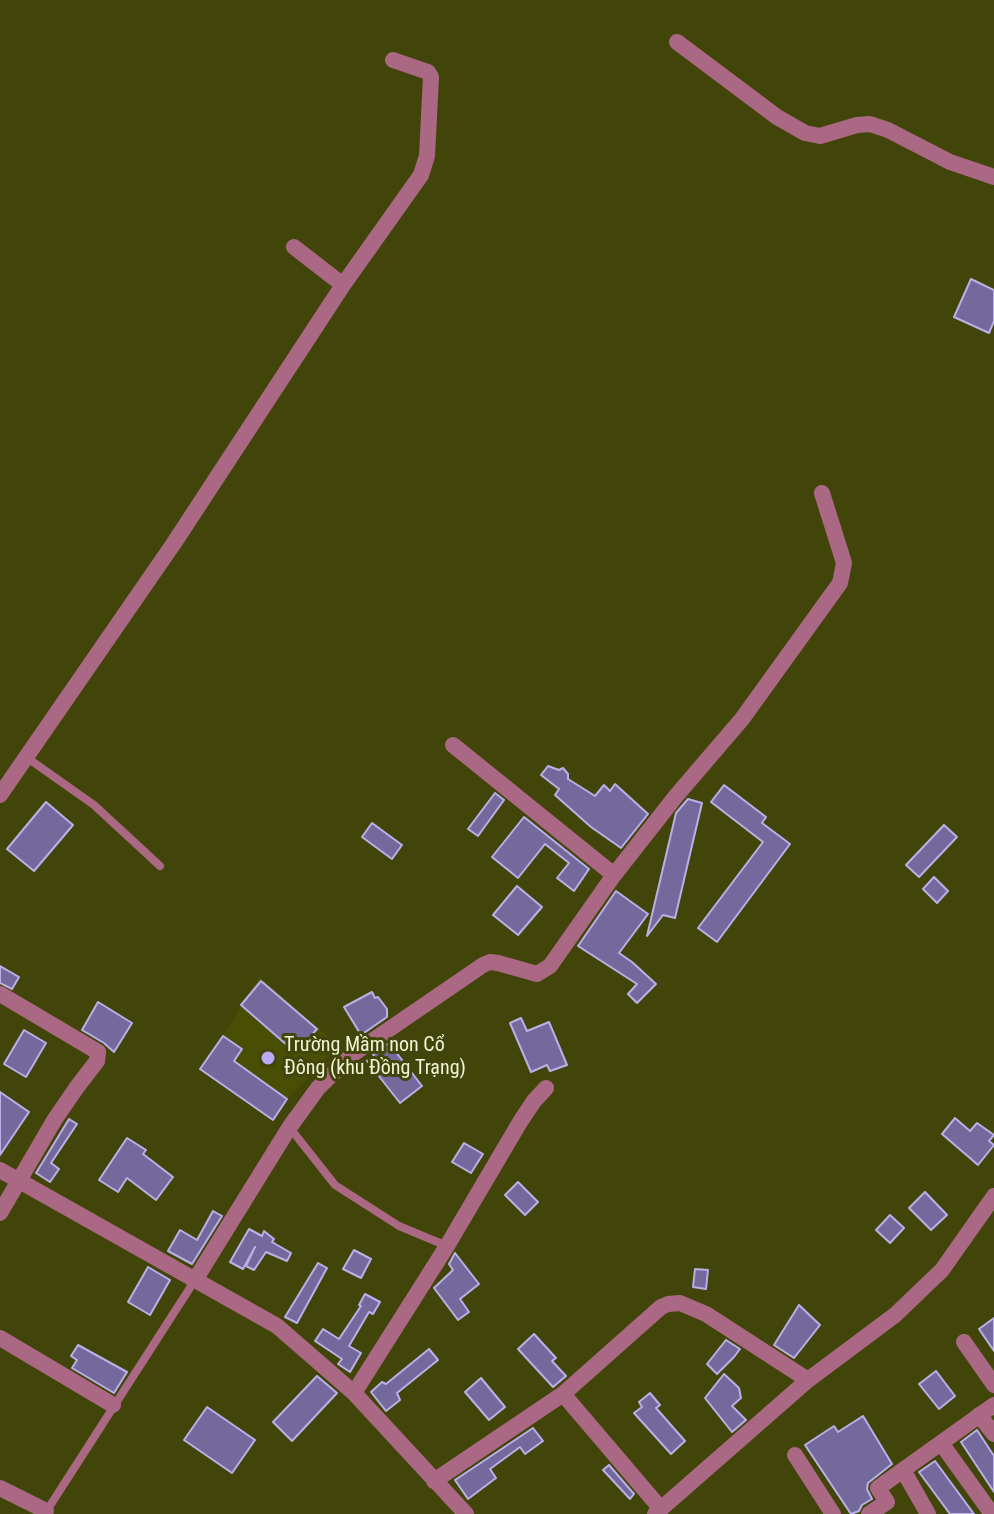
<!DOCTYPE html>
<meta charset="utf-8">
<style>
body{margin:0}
canvas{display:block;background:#424509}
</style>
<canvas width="994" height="1514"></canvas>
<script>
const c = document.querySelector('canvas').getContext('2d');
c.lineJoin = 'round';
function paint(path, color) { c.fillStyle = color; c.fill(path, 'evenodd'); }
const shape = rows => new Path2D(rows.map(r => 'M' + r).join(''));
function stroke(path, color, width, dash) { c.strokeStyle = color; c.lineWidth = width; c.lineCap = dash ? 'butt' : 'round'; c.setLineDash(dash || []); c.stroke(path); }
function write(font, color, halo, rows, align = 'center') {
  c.font = font + ' "Roboto Condensed",sans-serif'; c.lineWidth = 6; c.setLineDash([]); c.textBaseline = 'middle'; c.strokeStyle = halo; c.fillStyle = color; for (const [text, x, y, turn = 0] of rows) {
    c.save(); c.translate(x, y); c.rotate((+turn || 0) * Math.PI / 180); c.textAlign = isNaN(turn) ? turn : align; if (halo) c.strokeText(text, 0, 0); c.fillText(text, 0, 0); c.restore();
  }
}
paint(shape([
 [259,976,339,1046,287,1099,273,1120,200,1069,223,1036]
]), '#494e05');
const building = shape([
 [971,279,994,290,994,321,989,333,954,317,971,279],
 [548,766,559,770,563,768,568,774,568,779,595,796,604,785,610,791,615,784,648,814,621,848,591,827,555,795,559,789,541,775,548,766],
 [724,785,766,817,762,823,790,844,717,942,698,928,763,842,711,802,724,785],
 [495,793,504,800,478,836,468,829,495,793],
 [688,799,702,803,675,918,663,915,647,936,676,813,688,799],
 [46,802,73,825,34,871,7,849,46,802],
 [524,817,589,869,574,891,557,878,569,863,545,844,518,878,492,857,524,817],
 [372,823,402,845,392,859,362,837,372,823],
 [944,825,957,837,919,877,906,865,944,825],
 [934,877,948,891,937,903,923,889,934,877],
 [517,886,542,907,518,935,493,915,517,886],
 [616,891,648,914,619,953,632,962,656,984,637,1003,628,994,637,984,578,946,616,891],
 [0,966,19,977,12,989,0,983,0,966],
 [261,981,317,1029,296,1053,241,1005,261,981],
 [372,992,375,998,378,997,387,1009,387,1017,361,1035,344,1007,372,992],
 [98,1002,132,1023,114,1052,104,1043,82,1030,98,1002],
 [521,1018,527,1031,549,1022,567,1065,550,1071,547,1065,531,1072,510,1023,521,1018],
 [24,1030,46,1043,26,1077,4,1064,24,1030],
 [223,1036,242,1049,234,1061,287,1099,273,1120,200,1069,223,1036],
 [389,1043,422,1086,400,1103,367,1061,374,1056,373,1054,389,1043],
 [0,1092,29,1112,0,1155,0,1092],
 [955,1118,970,1131,977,1123,994,1135,989,1141,994,1145,978,1165,942,1134,955,1118],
 [69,1119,77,1124,51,1163,59,1169,50,1182,36,1173,69,1119],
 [127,1138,146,1150,143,1154,173,1177,156,1200,127,1178,118,1192,99,1180,127,1138],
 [464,1143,483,1154,471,1173,452,1162,464,1143],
 [518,1182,538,1202,525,1215,505,1195,518,1182],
 [925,1192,947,1215,931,1230,909,1208,925,1192],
 [213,1211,222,1216,192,1264,168,1251,180,1230,197,1240,213,1211],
 [890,1215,904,1228,890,1243,876,1230,890,1215],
 [249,1229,262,1236,264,1231,274,1239,272,1242,291,1253,287,1261,266,1252,254,1270,246,1266,255,1247,243,1269,230,1262,249,1229],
 [354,1250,371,1259,361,1278,343,1269,354,1250],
 [455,1253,479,1284,460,1299,469,1312,458,1320,434,1288,453,1270,449,1264,455,1253],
 [318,1263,327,1268,297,1323,285,1317,318,1263],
 [148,1267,170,1280,150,1315,128,1302,148,1267],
 [695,1269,708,1270,706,1289,693,1287,695,1269],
 [365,1294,380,1302,373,1314,369,1312,349,1346,361,1353,350,1372,338,1364,342,1359,315,1341,323,1329,339,1339,361,1306,359,1305,365,1294],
 [799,1305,820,1325,794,1358,774,1345,799,1305],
 [994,1318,994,1351,979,1329,994,1318],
 [534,1334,556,1358,552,1361,566,1376,553,1387,518,1349,534,1334],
 [726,1340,740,1349,734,1357,717,1374,707,1364,726,1340],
 [78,1345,127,1372,114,1393,72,1368,77,1360,71,1356,78,1345],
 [429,1349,438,1360,397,1393,400,1400,386,1411,371,1392,382,1382,386,1384,429,1349],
 [936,1371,955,1396,939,1409,919,1384,936,1371],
 [724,1374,739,1388,741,1398,732,1406,746,1420,732,1432,705,1398,724,1374],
 [317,1376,337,1393,292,1441,273,1422,317,1376],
 [481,1378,505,1407,489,1420,465,1392,481,1378],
 [650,1393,660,1405,656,1408,685,1441,671,1454,634,1413,642,1407,639,1402,650,1393],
 [207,1407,255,1440,232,1473,184,1440,207,1407],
 [863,1416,892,1464,868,1483,867,1489,872,1499,862,1505,859,1511,851,1514,805,1445,834,1426,838,1432,863,1416],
 [533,1428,543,1441,525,1454,520,1447,490,1469,496,1478,468,1499,455,1480,533,1428],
 [977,1430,994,1456,994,1492,961,1442,977,1430],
 [935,1461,974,1514,950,1514,919,1472,935,1461],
 [609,1465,634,1494,630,1499,603,1470,609,1465]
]);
paint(building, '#74699c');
stroke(building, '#bab0e7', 2);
stroke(shape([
 [26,757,94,805,160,866],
 [290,1128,335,1185,399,1226,447,1246],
 [46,1512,195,1280]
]), '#ab6884', 8);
stroke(shape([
 [677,42,777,117,805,133,820,136,857,125,870,124,888,130,950,162,994,177],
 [294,247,343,285],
 [453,745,614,875],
 [0,795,174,543,343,285,421,175,427,156,431,77,428,72,393,60],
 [0,994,98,1052,97,1061,77,1087,55,1119,0,1213],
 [0,1170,277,1326,354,1393,466,1514],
 [195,1280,289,1128,318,1088,353,1054,483,965,490,962,498,963,537,974,550,966,614,875,676,796,742,719,840,583,844,563,822,493],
 [0,1338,113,1405],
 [964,1342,994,1385],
 [354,1393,447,1246,520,1122,534,1101,546,1088],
 [563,1394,661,1509],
 [979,1415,994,1434],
 [941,1443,992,1514],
 [795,1455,833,1514],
 [903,1470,994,1405],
 [434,1481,563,1394,661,1307,668,1304,680,1303,706,1314,808,1380],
 [0,1488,46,1511],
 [655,1514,808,1380,895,1315,942,1270,994,1196],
 [869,1514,887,1502,878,1488,903,1470,928,1514]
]), '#ab6884', 16);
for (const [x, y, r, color] of [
 [268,1058,8,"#baaaf6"]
]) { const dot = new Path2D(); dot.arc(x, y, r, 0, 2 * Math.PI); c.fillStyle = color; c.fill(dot); stroke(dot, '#424509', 3); }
write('20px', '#f1f5d8', '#424509', [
 ["Trường Mầm non Cổ",284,1046],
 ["Đông (khu Đồng Trạng)",284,1069]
], 'left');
</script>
